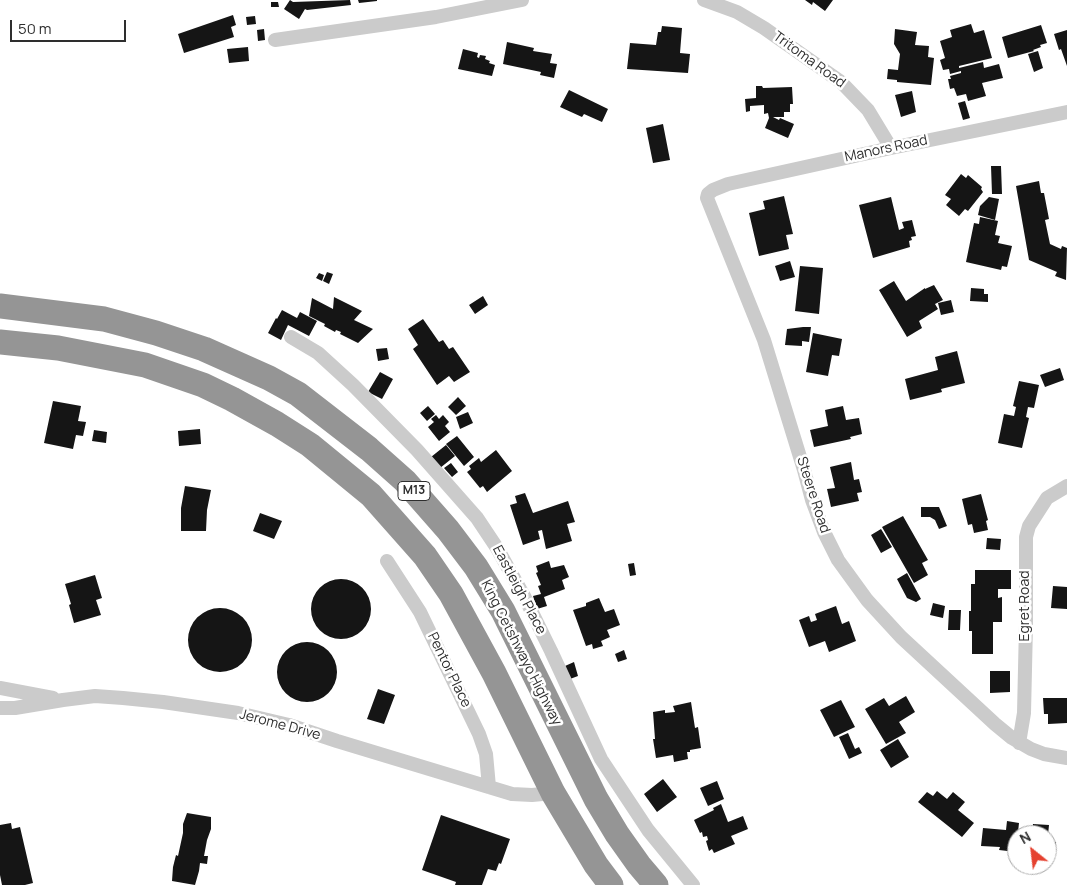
<!DOCTYPE html>
<style>
body{margin:0}
#map{position:relative;width:1067px;height:885px;overflow:hidden;background:#fff;font-family:Manrope,sans-serif}
canvas{display:block}
.north{position:absolute;left:1007px;top:825px;width:50px;height:50px;box-sizing:border-box;background:#fff;border:1px solid #ababab;border-radius:50%;rotate:331deg;font-size:14px;font-weight:700;line-height:20px;text-align:center;color:#2e2e2e}
.north::after{content:'';display:block;margin:auto;width:18px;height:22px;background:#e5412f;clip-path:polygon(50% 0,100% 100%,50% 72%,0 100%)}
.scale{position:absolute;left:10px;top:20px;width:116px;height:22px;box-sizing:border-box;border:2px solid #2e2e2e;border-top:0;padding-left:6px;font-size:15px;line-height:18px;white-space:nowrap;color:#2e2e2e;-webkit-text-stroke:4px #fff;paint-order:stroke}
</style>
<div id="map">
<canvas width="1067" height="885"></canvas>
<div class="north">N</div>
<div class="scale">50 m</div>
</div>
<script>
const c = document.querySelector('canvas').getContext('2d');
c.lineJoin = 'round';
function paint(path, color) { c.fillStyle = color; c.fill(path, 'evenodd'); }
const shape = rows => new Path2D(rows.map(r => 'M' + r).join(''));
function stroke(path, color, width, dash) { c.strokeStyle = color; c.lineWidth = width; c.lineCap = dash ? 'butt' : 'round'; c.setLineDash(dash || []); c.stroke(path); }
function write(font, color, halo, rows, align = 'center') {
  c.font = font + ' Manrope,sans-serif'; c.lineWidth = 5; c.setLineDash([]); c.textBaseline = 'middle'; c.strokeStyle = halo; c.fillStyle = color; for (const [text, x, y, turn = 0] of rows) {
    c.save(); c.translate(x, y); c.rotate((+turn || 0) * Math.PI / 180); c.textAlign = isNaN(turn) ? turn : align; if (halo) c.strokeText(text, 0, 0); c.fillText(text, 0, 0); c.restore();
  }
}
paint(shape([
 [290,0,293,2,350,0,351,5,307,10,305,9,299,19,284,9],
 [358,0,377,0,377,1,359,3],
 [805,0,833,0,825,11,813,2,812,5],
 [271,2,278,2,279,7,271,7],
 [233,15,236,25,231,27,234,37,184,53,178,34],
 [255,16,256,24,247,25,246,17],
 [971,24,974,33,984,30,992,58,959,66,959,68,983,62,984,68,999,64,1003,78,982,83,986,96,968,101,966,94,957,96,954,88,950,89,948,79,951,79,950,76,961,73,961,71,950,74,949,69,943,70,940,60,945,58,940,41,952,37,950,30],
 [1041,25,1047,43,1040,45,1041,47,1033,50,1034,51,1008,58,1002,37],
 [662,26,682,28,680,53,690,54,688,73,627,69,630,43,656,45,658,32,661,32],
 [264,29,265,40,258,41,257,30],
 [895,29,917,32,915,45,929,46,928,57,934,58,931,85,897,82,897,80,887,79,888,69,898,70,900,54,894,44],
 [1067,30,1067,66,1061,49,1059,50,1054,34],
 [507,42,534,48,533,51,552,54,550,63,557,64,554,78,540,75,541,72,503,64],
 [248,47,249,61,229,63,227,49],
 [463,49,478,53,477,57,479,58,480,55,486,56,485,59,490,61,489,63,495,65,492,76,458,69],
 [1038,51,1043,68,1034,72,1028,54],
 [756,86,762,86,763,88,792,87,793,104,790,104,790,112,784,112,784,117,773,117,779,120,780,118,794,124,788,138,765,128,769,118,768,113,764,114,764,105,750,106,750,111,746,112,745,99,756,98],
 [569,90,608,109,602,122,584,114,582,117,560,107],
 [912,91,916,112,901,117,895,95],
 [965,101,970,118,963,120,958,103],
 [663,124,670,160,653,163,646,128],
 [991,166,1001,166,1002,194,992,194],
 [961,174,966,178,968,175,982,187,981,189,983,192,968,211,965,209,959,216,946,205,951,199,945,195],
 [1039,181,1041,193,1044,193,1049,219,1045,220,1050,244,1061,249,1062,246,1067,248,1066,280,1055,276,1057,272,1029,260,1016,186],
 [784,196,793,234,786,235,789,249,759,256,749,213,765,209,763,201],
 [891,197,899,230,904,228,902,222,912,220,916,236,911,237,912,240,909,241,910,247,873,258,859,205],
 [989,197,999,199,995,220,978,215,980,206],
 [980,217,998,221,995,235,1000,236,998,243,1012,246,1007,267,1002,266,1001,270,966,262,974,223,979,224],
 [790,261,795,277,780,281,775,266],
 [800,266,823,268,819,314,795,311],
 [327,272,333,274,329,284,323,281],
 [319,273,324,275,322,281,316,278],
 [894,281,906,301,925,288,925,289,934,285,943,300,935,304,938,309,919,321,922,328,907,337,879,290],
 [971,288,984,289,984,294,988,294,988,302,970,301],
 [483,296,488,305,475,314,469,305],
 [334,297,362,311,354,320,373,329,358,343,340,334,341,332,336,330,335,332,324,326,325,324,309,316,312,298,333,309],
 [951,300,954,312,941,315,938,303],
 [282,310,297,318,300,312,317,321,309,336,288,325,281,340,268,333,276,318,277,319],
 [423,319,439,342,443,340,449,349,453,347,470,372,454,382,449,376,437,385,413,349,418,345,408,329],
 [803,327,811,327,809,342,802,341,802,346,785,345,787,329],
 [813,333,842,339,839,356,832,355,828,376,806,372],
 [387,348,389,359,378,361,376,349],
 [957,351,965,383,941,389,942,392,910,400,905,379,938,370,935,357],
 [1060,368,1064,380,1045,387,1040,375],
 [380,372,393,379,382,399,368,392],
 [1019,381,1039,385,1034,408,1028,407,1026,417,1029,418,1022,448,998,443,1004,414,1014,416,1016,407,1013,406],
 [458,397,466,406,456,415,448,407],
 [53,401,81,406,78,421,86,422,83,436,76,435,73,449,44,443],
 [428,406,435,414,427,421,420,413],
 [843,406,846,420,859,418,862,434,850,437,851,439,814,447,810,430,828,426,825,410],
 [468,412,473,423,460,429,456,417],
 [436,415,439,419,443,415,449,422,445,426,450,432,439,441,428,427,434,422,431,419],
 [200,429,201,444,179,446,178,431],
 [94,430,107,432,106,443,92,441],
 [457,436,474,457,464,466,446,444],
 [446,445,455,456,440,468,431,457],
 [496,450,512,471,487,492,483,486,480,488,467,472,471,469,469,466,479,458,481,462],
 [851,462,854,480,859,479,862,492,857,493,859,501,831,507,827,489,835,488,830,467],
 [451,463,458,472,452,477,444,468],
 [185,486,211,490,207,510,206,531,181,531,181,508],
 [525,493,533,513,568,501,575,522,567,524,572,541,546,549,542,530,538,531,540,539,523,545,510,505,517,503,515,496],
 [981,494,988,520,986,521,988,530,974,533,972,524,968,525,962,499],
 [921,507,939,507,947,526,939,529,935,520,930,517,921,517],
 [260,513,282,521,274,539,253,531],
 [903,516,928,560,922,563,928,575,914,583,882,527],
 [881,529,892,547,881,553,871,535],
 [987,538,1001,539,1000,550,986,549],
 [549,561,551,568,564,565,569,577,562,580,565,589,544,597,547,606,537,609,533,596,541,594,538,586,541,585,536,573,538,572,536,566],
 [634,563,636,575,630,576,628,564],
 [975,570,1011,570,1011,589,998,589,998,598,1002,597,1002,622,993,622,993,654,972,654,972,631,969,631,969,611,971,611,971,584,975,584],
 [907,573,921,599,916,602,907,598,897,579],
 [95,575,102,598,96,600,101,615,74,623,69,605,71,604,65,584],
 '311 609a30 30 0 1 1 60 0a30 30 0 1 1-60 0Z',
 [1053,586,1067,587,1067,609,1051,608],
 [599,598,605,612,614,609,620,625,607,630,610,637,601,641,603,646,593,649,592,644,586,646,573,610,586,606,586,603],
 [933,603,945,606,943,618,930,615],
 [836,606,842,624,849,621,856,641,829,652,825,641,809,647,799,620,809,616,811,622,817,620,815,614],
 '188 640a32 32 0 1 1 64 0a32 32 0 1 1-64 0Z',
 [949,610,961,610,960,630,948,630],
 '277 672a30 30 0 1 1 60 0a30 30 0 1 1-60 0Z',
 [624,650,627,659,618,662,615,654],
 [574,662,578,676,570,679,565,666],
 [990,671,1010,671,1010,692,990,693],
 [378,689,395,695,384,724,367,719],
 [906,696,915,712,899,722,906,733,886,744,865,709,884,698,889,706],
 [1043,698,1067,698,1067,723,1048,724,1048,714,1044,714],
 [841,700,855,727,834,737,820,710],
 [691,702,695,728,698,727,701,748,690,750,690,752,687,752,688,759,674,762,673,755,656,758,653,739,655,739,653,712,665,710,665,713,675,712,673,706],
 [848,733,855,749,859,747,862,753,849,759,839,737],
 [898,739,909,757,891,768,880,750],
 [663,779,677,797,657,812,644,794],
 [717,781,724,799,708,806,700,788],
 [937,791,947,799,953,792,965,802,958,810,974,823,962,837,918,802,927,792,933,796],
 [721,804,728,822,743,816,748,829,731,836,735,844,714,853,712,849,709,851,706,841,708,840,707,836,703,837,702,832,700,833,694,820,714,810,713,808],
 [187,813,211,817,211,829,207,840,204,856,208,856,207,864,200,863,199,871,195,885,172,881,173,867,176,855,178,856,183,833,183,824],
 [441,815,510,839,501,864,499,863,496,871,488,869,482,885,455,885,456,882,422,870],
 [1007,821,1019,823,1018,832,1032,833,1033,824,1049,825,1048,835,1017,835,1016,852,999,850,1000,847,981,846,983,828,1006,830],
 [11,823,12,829,20,827,33,883,25,885,2,885,0,875,0,825],
 [1047,841,1056,842,1054,852,1047,852]
]), '#151515');
stroke(shape([
 [704,0,737,12,764,28,841,82,868,110,891,148],
 [275,40,436,17,522,0],
 [1067,112,891,148,728,184,713,190,708,194,707,198,764,340,804,470,812,500,824,532,838,560,867,600,901,637,995,724,1012,738,1031,749,1044,754,1067,758],
 [291,337,318,353,353,385,417,450,477,518,497,548,525,598,551,651,601,759,648,830,693,885],
 [387,561,420,612,479,734,486,754,489,787],
 [0,688,53,698],
 [0,708,15,708,63,700,95,696,123,698,163,702,238,713,289,725,337,741,512,794,532,795,553,793],
 [1019,743,1024,713,1026,625,1026,537,1029,526,1047,498,1067,486]
]), '#cbcbcb', 14);
stroke(shape([
 [0,306,104,319,156,333,204,349,269,378,298,394,369,449,405,481,448,530,476,567,503,611,596,799,617,834,639,865,656,885],
 [0,342,58,348,145,365,203,385,232,399,277,424,310,445,371,495,425,556,451,594,494,673,553,793,596,865,611,885]
]), '#959595', 25);
for (const [x, y, w] of [
 [414,491,32]
]) { const box = new Path2D(); box.roundRect(x - w / 2, y - 9.5, w, 19, 4); c.fillStyle = '#fff'; c.fill(box); stroke(box, '#2e2e2e', 1); }
write('bold 12px', '#2e2e2e', null, [
 ["M13",414,491]
]);
write('14px', '#2e2e2e', '#fff', [
 ["Tritoma Road",809,60,36],
 ["Manors Road",886,149,-12],
 ["Steere Road",813,495,72],
 ["Eastleigh Place",519,590,62],
 ["Egret Road",1025,606,-90],
 ["King Cetshwayo Highway",521,653,63],
 ["Pentor Place",449,670,64],
 ["Jerome Drive",280,725,15]
]);
</script>
